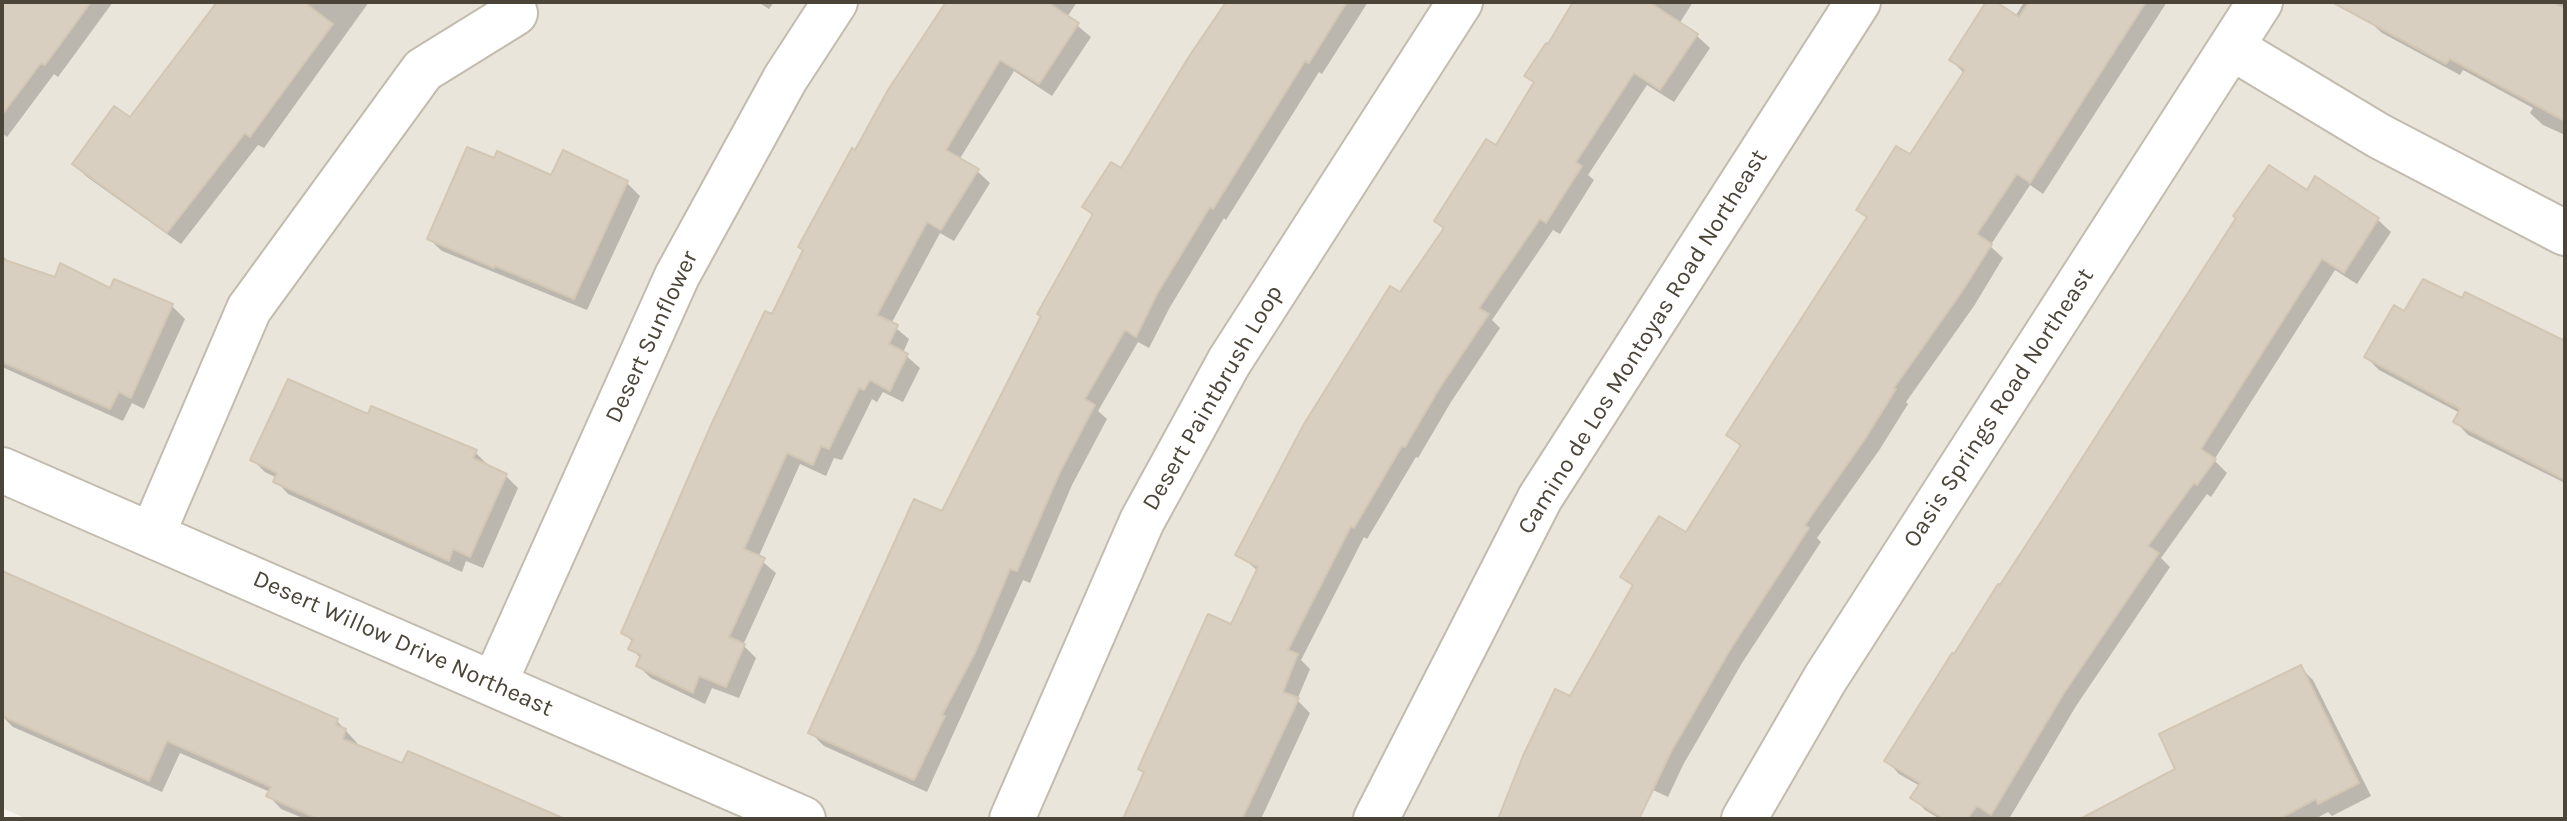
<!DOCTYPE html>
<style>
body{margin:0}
#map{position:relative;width:2567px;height:821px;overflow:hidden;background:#f6f3ec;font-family:Karla,sans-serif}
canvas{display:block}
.frame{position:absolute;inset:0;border:4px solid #4b4439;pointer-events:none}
</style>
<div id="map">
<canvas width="2567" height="821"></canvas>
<div class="frame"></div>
</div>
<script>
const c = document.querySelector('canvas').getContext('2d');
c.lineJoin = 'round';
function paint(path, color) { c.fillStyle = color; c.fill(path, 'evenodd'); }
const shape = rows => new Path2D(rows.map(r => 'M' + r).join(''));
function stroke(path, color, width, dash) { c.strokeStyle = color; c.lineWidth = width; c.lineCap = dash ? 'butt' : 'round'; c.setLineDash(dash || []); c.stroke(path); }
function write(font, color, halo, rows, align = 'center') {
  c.font = font + ' Karla,sans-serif'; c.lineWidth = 6; c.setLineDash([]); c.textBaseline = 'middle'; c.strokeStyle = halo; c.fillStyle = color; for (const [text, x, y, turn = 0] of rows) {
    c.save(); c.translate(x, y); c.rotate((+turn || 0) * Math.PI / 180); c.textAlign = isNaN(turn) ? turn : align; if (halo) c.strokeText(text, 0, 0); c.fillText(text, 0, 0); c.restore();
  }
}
paint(shape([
 [2,2,2565,2,2565,819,27,819,2,808]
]), '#eae5da');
paint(shape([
 [2,2,113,2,58,77,54,74,7,137,2,133],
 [219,2,369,2,264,148,258,145,181,244,87,177,74,164,130,120],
 [758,2,774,2,769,9],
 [948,2,1077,2,1067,17,1091,37,1052,96,1014,71,959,160,977,171,990,183,954,241,940,233,891,324,909,339,903,353,920,368,903,402,883,392,877,402,872,399,842,460,834,458,826,476,800,464,758,558,776,573,743,645,756,658,739,698,712,688,705,704,651,678,638,666,641,659,631,648,634,643,624,633,773,316,856,152],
 [1227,2,1368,2,1322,74,1319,72,1226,220,1224,218,1170,307,1149,348,1138,342,1098,411,1107,419,1072,485,1030,583,1023,580,927,792,824,746,811,733,943,514,1094,217,1084,207,1121,171],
 [1575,2,1693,2,1679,24,1697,36,1710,48,1674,102,1647,85,1588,175,1594,180,1560,234,1553,230,1492,320,1500,328,1451,402,1418,458,1416,457,1367,539,1364,537,1301,660,1310,669,1297,700,1310,713,1261,819,1125,819,1145,773,1141,769,1232,627,1258,571,1238,554,1401,295,1445,230,1437,221,1497,147,1535,84,1527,76,1549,46],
 [1989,2,1993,2,2015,17,2024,2,2167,2,2043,194,2030,185,1990,246,2003,258,1974,306,1906,402,1908,404,1880,449,1817,538,1821,542,1742,663,1683,765,1668,797,1651,789,1636,819,1499,819,1634,587,1623,577,1686,535,1742,448,1729,435,1868,219,1859,210,1911,157,1965,74,1951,60],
 [2380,2,2565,2,2565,135,2543,125,2530,113,2533,108,2463,70,2460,75,2382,33,2369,21],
 [552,177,627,183,640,196,587,310,442,251,429,239],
 [2316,179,2378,220,2391,232,2357,284,2335,270,2214,460,2227,473,2211,497,2207,494,2161,558,2170,567,2076,706,2009,819,1990,817,1989,819,1940,819,1925,810,1913,797,1920,786,1899,774,1887,761,2000,588,2307,193],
 [2,255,7,260,56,280,172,306,185,319,144,409,132,403,123,421,2,367],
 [2405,313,2565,362,2565,483,2468,435,2456,422,2460,413,2379,370,2366,357],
 [369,417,475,452,488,465,487,467,506,476,518,488,483,568,466,561,462,572,288,494,276,481,277,478,265,472,253,460],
 [2,572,337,721,358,744,357,747,529,819,305,819,281,809,269,796,270,792,180,753,162,792,13,727,2,716],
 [2300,667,2313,680,2371,796,2332,816,2328,812,2315,819,2105,819,2178,770]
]), '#0003');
const building = shape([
 [2,2,91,2,45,65,41,63,2,115,2,2],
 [217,2,304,2,333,24,250,137,245,133,167,233,72,164,114,106,130,117,217,2],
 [946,2,1047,2,1079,23,1039,84,1000,60,946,150,979,169,941,230,927,222,877,315,898,325,889,344,908,354,890,391,870,380,864,390,859,388,829,449,821,446,813,465,787,453,744,549,765,558,729,637,745,644,726,687,699,676,693,693,636,666,641,655,628,649,633,639,621,633,711,425,765,311,772,314,803,250,798,247,852,148,855,150,888,90,946,2],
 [1226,2,1347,2,1309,63,1305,61,1213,209,1210,207,1157,294,1136,337,1125,330,1085,399,1095,405,1060,472,1017,571,1010,569,974,655,942,715,945,716,914,780,808,733,914,499,942,511,1041,316,1037,314,1093,214,1082,207,1111,162,1121,168,1188,58,1226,2],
 [1573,2,1649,2,1698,34,1660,90,1634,73,1576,162,1582,166,1546,223,1540,219,1479,308,1489,314,1439,389,1405,447,1402,446,1354,528,1351,526,1288,650,1298,654,1283,692,1299,698,1242,819,1123,819,1144,772,1138,769,1208,614,1231,624,1258,567,1235,555,1304,424,1390,286,1400,292,1444,228,1434,221,1486,139,1496,145,1534,82,1524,76,1546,43,1548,44,1573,2],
 [1986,2,1996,2,2019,17,2029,2,2146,2,2030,183,2017,174,1977,234,1992,244,1961,293,1894,388,1896,389,1867,436,1805,525,1809,528,1730,650,1671,752,1639,819,1498,819,1523,756,1555,689,1570,696,1633,585,1620,577,1659,516,1686,532,1741,445,1726,435,1867,217,1856,210,1896,146,1910,154,1965,70,1949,60,1986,2],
 [2332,2,2553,2,2565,9,2565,121,2450,59,2446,64,2332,2],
 [467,147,494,158,497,151,551,175,563,150,628,181,574,299,495,266,494,268,427,239,467,147],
 [2269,165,2307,190,2315,176,2379,218,2344,273,2322,259,2201,449,2216,459,2197,485,2194,483,2148,546,2159,553,2064,693,1991,815,1977,806,1967,819,1944,819,1910,798,1920,783,1884,761,1952,653,1954,654,1998,584,2000,585,2052,505,2236,218,2233,216,2269,165],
 [2,259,55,277,60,263,110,288,114,279,173,304,131,398,119,392,110,409,2,362,2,259],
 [2423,279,2462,298,2465,292,2565,341,2565,480,2453,422,2460,409,2364,357,2394,305,2404,311,2423,279],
 [288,379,368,414,371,406,477,450,473,458,507,474,470,557,453,549,449,561,273,482,277,473,250,460,288,379],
 [2,571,338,719,336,725,346,729,343,739,402,763,408,751,565,819,318,819,266,796,271,787,167,741,149,781,64,744,2,716,2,571],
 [2301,665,2359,783,2318,804,2316,799,2279,819,2080,819,2175,769,2159,734,2301,665]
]);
paint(building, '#d8cfc1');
stroke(building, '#d3c7b4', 2);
const street = shape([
 [2231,47,2379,136,2565,233],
 [2,470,803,819],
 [152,535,249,309,423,70,515,13],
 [494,684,677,276,785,79,835,2],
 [1012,819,1142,521,1229,362,1460,2],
 [1376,819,1540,498,1858,2],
 [1744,819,1825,679,2260,2]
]);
stroke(street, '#c2bbae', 48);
stroke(street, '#fff', 44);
write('24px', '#4b4439', '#fff', [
 ["Desert Sunflower",652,337,-65],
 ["Camino de Los Montoyas Road Northeast",1643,342,-58],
 ["Desert Paintbrush Loop",1213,398,-60],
 ["Oasis Springs Road Northeast",1999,408,-57],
 ["Desert Willow Drive Northeast",403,644,24]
]);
</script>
